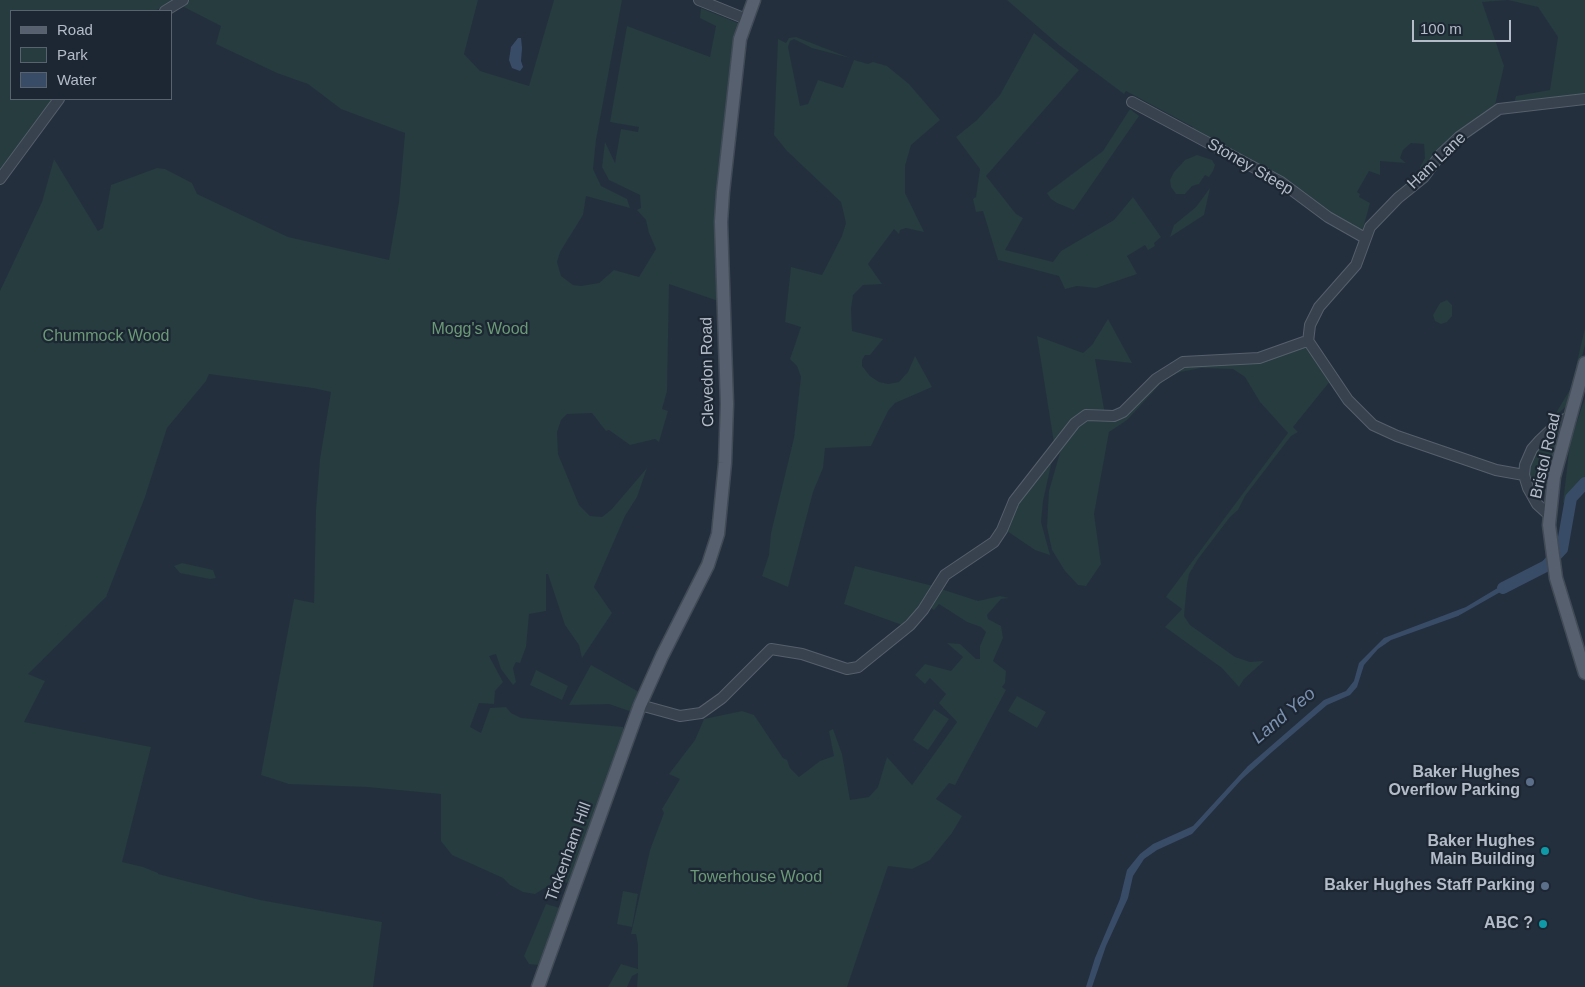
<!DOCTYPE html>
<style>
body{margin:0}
#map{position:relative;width:1585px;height:987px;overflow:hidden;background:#242f3e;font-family:Arial,sans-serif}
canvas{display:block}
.legend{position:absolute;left:10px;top:10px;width:162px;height:90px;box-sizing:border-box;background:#1d2633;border:1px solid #59626f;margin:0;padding:6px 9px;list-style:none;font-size:15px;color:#b4bcc9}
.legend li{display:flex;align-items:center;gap:10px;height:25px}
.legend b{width:25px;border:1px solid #59626f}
.scale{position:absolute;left:1412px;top:20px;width:99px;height:22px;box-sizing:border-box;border:2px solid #b4bcc9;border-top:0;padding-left:6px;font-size:15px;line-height:18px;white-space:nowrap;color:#b4bcc9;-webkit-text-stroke:4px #1d2633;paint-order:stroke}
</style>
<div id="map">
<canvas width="1585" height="987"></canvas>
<ul class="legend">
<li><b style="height:6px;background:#56606e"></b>Road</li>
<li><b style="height:14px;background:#263c3f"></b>Park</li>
<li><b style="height:14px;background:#394c67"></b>Water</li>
</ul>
<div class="scale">100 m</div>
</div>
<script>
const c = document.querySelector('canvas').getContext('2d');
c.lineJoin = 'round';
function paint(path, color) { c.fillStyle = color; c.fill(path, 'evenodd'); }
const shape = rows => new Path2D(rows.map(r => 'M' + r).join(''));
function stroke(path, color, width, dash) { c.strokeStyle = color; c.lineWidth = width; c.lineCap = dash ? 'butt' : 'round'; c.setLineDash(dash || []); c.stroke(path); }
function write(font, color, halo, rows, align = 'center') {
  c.font = font + ' Arial,sans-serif'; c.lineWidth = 4.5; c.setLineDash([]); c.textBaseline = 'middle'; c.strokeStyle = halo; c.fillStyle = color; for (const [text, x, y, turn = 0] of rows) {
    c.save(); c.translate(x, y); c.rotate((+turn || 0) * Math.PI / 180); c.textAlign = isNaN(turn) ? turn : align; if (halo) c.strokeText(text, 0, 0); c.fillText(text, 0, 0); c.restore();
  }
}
paint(shape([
 [0,0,174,0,155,11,11,11,11,99,54,99,0,171],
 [190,0,478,0,464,54,480,71,529,86,554,0,622,0,596,140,593,169,601,186,627,199,630,208,586,196,583,215,560,252,557,262,561,276,573,285,581,286,599,283,614,270,639,277,656,249,649,233,646,220,637,210,641,208,640,195,609,180,602,167,605,142,615,163,621,129,638,132,639,127,610,122,627,26,710,57,716,26,700,18,701,8,740,24,718,301,669,284,667,391,662,409,668,411,659,442,655,439,630,445,609,430,606,431,592,413,567,414,561,420,557,432,558,454,579,505,590,516,602,517,611,510,647,468,637,497,625,516,594,587,612,613,582,658,579,645,565,625,548,574,546,574,546,611,529,614,526,647,520,663,516,662,513,668,516,682,513,685,501,669,496,654,489,656,503,682,495,691,494,704,479,703,470,727,481,733,490,708,506,707,511,713,521,718,623,727,624,732,571,880,568,883,556,881,535,894,523,892,510,885,503,878,452,855,441,841,441,794,367,787,289,784,261,775,294,599,314,603,316,510,320,459,331,392,313,388,209,374,206,381,167,428,145,497,106,597,28,674,45,681,24,722,151,747,122,862,143,867,158,873,158,874,260,900,382,922,373,987,0,987,0,291,42,202,54,159,98,231,103,228,111,185,157,168,165,169,192,183,197,194,288,237,389,260,399,202,405,133,341,109,308,84,277,73,216,44,221,26,182,6],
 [1007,0,1585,0,1585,94,1514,103,1516,96,1550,90,1558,37,1538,7,1508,0,1482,2,1504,66,1495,105,1446,143,1420,175,1420,167,1425,158,1424,144,1411,143,1403,150,1400,158,1406,163,1380,161,1380,175,1369,171,1357,192,1360,194,1359,197,1370,203,1362,232,1191,130,1193,127,1126,91,1124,94,1060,46],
 [1034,33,1079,70,986,176,1016,214,1023,218,1005,250,1053,262,1061,251,1114,220,1133,197,1161,237,1154,243,1155,246,1148,250,1145,245,1127,256,1137,274,1096,288,1077,286,1065,289,1059,276,998,260,983,211,976,212,973,199,976,197,980,169,956,137,977,120,1000,95],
 [796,37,850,58,812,48,794,39,790,41,788,47,800,106,808,104,818,80,843,88,854,60,868,64,873,62,887,66,909,84,940,120,911,145,905,166,905,193,924,232,906,228,900,230,899,234,894,229,868,264,882,284,863,285,853,295,851,309,852,331,883,339,870,355,865,355,862,360,862,366,870,376,879,382,888,384,899,382,908,372,915,356,932,387,895,403,888,411,871,446,825,448,823,468,813,492,788,587,762,576,769,555,771,533,794,438,801,377,797,366,790,359,801,327,785,322,791,267,822,275,842,236,846,223,841,202,787,151,774,135,778,39,786,43,789,38],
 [1130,109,1139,116,1074,210,1057,203,1051,199,1047,193,1103,151],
 [1197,155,1212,160,1215,165,1213,171,1209,177,1205,175,1199,184,1192,186,1185,194,1176,194,1171,187,1170,180,1174,172,1185,160],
 [1210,188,1204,215,1170,237,1174,225,1196,207],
 [1447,300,1452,305,1452,316,1447,322,1441,324,1435,321,1433,315,1440,303],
 [1108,319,1132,363,1095,359,1105,414,1071,420,1054,443,1037,336,1083,353,1092,345],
 [1585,328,1585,345,1570,403,1553,418,1571,388],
 [1307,344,1331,380,1293,427,1298,432,1291,436,1245,496,1238,510,1230,517,1198,559,1189,574,1187,584,1184,616,1190,625,1235,657,1250,662,1264,661,1244,679,1239,687,1222,668,1165,627,1182,609,1166,597,1168,594,1288,433,1260,402,1245,377,1233,369,1201,368,1180,372,1165,379,1127,420,1109,432,1094,514,1101,564,1086,586,1078,585,1065,571,1052,550,1047,527,1049,491,1061,449,1085,419,1111,421,1183,364,1240,362],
 [1585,398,1585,485,1563,503,1570,443],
 [1558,430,1559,432,1547,482,1537,497,1529,474,1530,463,1536,450],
 [1053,456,1043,501,1041,522,1050,555,1035,550,1007,531,1015,506],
 [182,563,213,570,216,578,210,579,180,573,174,566],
 [855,566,933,586,922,605,905,626,844,604],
 [938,588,978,601,1000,596,1009,598,1001,599,987,615,988,619,1001,626,1003,638,993,661,1006,671,1005,683,1002,687,1006,690,955,785,949,783,936,799,962,816,952,833,930,860,912,869,888,866,847,987,637,987,638,973,632,976,627,987,608,987,621,964,638,969,638,945,636,934,631,934,650,850,664,813,662,809,680,779,669,774,695,740,704,719,742,711,754,715,783,758,787,760,790,768,799,777,820,761,834,756,829,731,833,729,842,754,850,800,869,797,878,787,887,757,912,785,957,722,939,703,946,694,930,678,925,684,915,675,925,664,951,671,963,657,947,643,960,644,976,659,980,659,980,646,986,632,981,627,967,622,939,604,934,610,928,606],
 [591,665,639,692,632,712,609,704,569,705],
 [536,670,568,686,562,700,530,685],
 [1017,696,1046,712,1037,728,1008,711],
 [934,709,949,719,928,750,913,740],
 [623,891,638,894,632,927,617,924],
 [546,904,560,908,539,965,529,964,524,956]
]), '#263c3f');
paint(shape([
 [518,38,521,38,522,48,521,61,523,67,520,71,512,68,509,60,511,47],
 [1516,577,1518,582,1458,616,1391,640,1378,649,1364,665,1357,687,1350,695,1327,705,1272,752,1242,779,1192,834,1157,850,1144,859,1133,876,1128,898,1106,946,1092,987,1086,987,1095,958,1120,899,1127,870,1140,854,1153,844,1193,826,1248,766,1324,700,1346,691,1354,681,1359,663,1384,638,1466,607]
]), '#394c67');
stroke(shape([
 [1503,588,1546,566,1562,549,1571,498,1585,483]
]), '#394c67', 12);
const minor = shape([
 [699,0,746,19],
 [165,11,183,0],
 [1132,102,1281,182,1328,217,1365,238],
 [0,179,59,99],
 [1308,342,1310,325,1319,307,1356,265,1370,227,1398,198,1424,177,1441,154,1459,137,1499,109,1585,99],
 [1549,515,1537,504,1528,488,1524,475,1525,465,1532,449,1540,440,1560,421,1571,417],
 [640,705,680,716,701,713,722,698,771,649,802,654,847,669,858,667,910,625,923,610,945,575,994,542,1002,530,1014,501,1075,423,1086,415,1114,416,1123,412,1156,379,1183,362,1259,358,1304,342,1309,342,1348,400,1373,425,1397,436,1496,470,1524,475]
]);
const major = shape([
 [1585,363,1554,477,1549,525,1556,578,1585,673],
 [538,987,640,705,662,656,708,565,718,534,725,463,727,404,721,222,723,192,740,39,754,0]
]);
stroke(minor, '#565f6c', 12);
stroke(major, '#414a57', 15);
stroke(minor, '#38414e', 10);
stroke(major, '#56606e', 12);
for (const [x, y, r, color] of [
 [1530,782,5,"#5c6f8a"],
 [1545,851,5,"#0f9aa8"],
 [1545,886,5,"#5c6f8a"],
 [1543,924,5,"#0f9aa8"]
]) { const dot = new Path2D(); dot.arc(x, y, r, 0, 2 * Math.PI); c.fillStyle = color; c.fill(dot); stroke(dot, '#1d2633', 2); }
write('16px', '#b4bcc9', '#1d2633', [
 ["Ham Lane",1437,161,-44],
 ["Stoney Steep",1250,167,30],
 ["Clevedon Road",708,372,-91],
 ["Bristol Road",1546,456,-77],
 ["Tickenham Hill",569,852,-70]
]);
write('16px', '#6b9a76', '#1d2633', [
 ["Mogg's Wood",480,330],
 ["Chummock Wood",106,337],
 ["Towerhouse Wood",756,878]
]);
write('bold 16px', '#b4bcc9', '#1d2633', [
 ["Baker Hughes",1520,773],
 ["Overflow Parking",1520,791],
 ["Baker Hughes",1535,842],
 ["Main Building",1535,860],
 ["Baker Hughes Staff Parking",1535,886],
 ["ABC ?",1533,924]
], 'right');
write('italic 18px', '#7c92b1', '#1d2633', [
 ["Land Yeo",1284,716,-40]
]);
</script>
